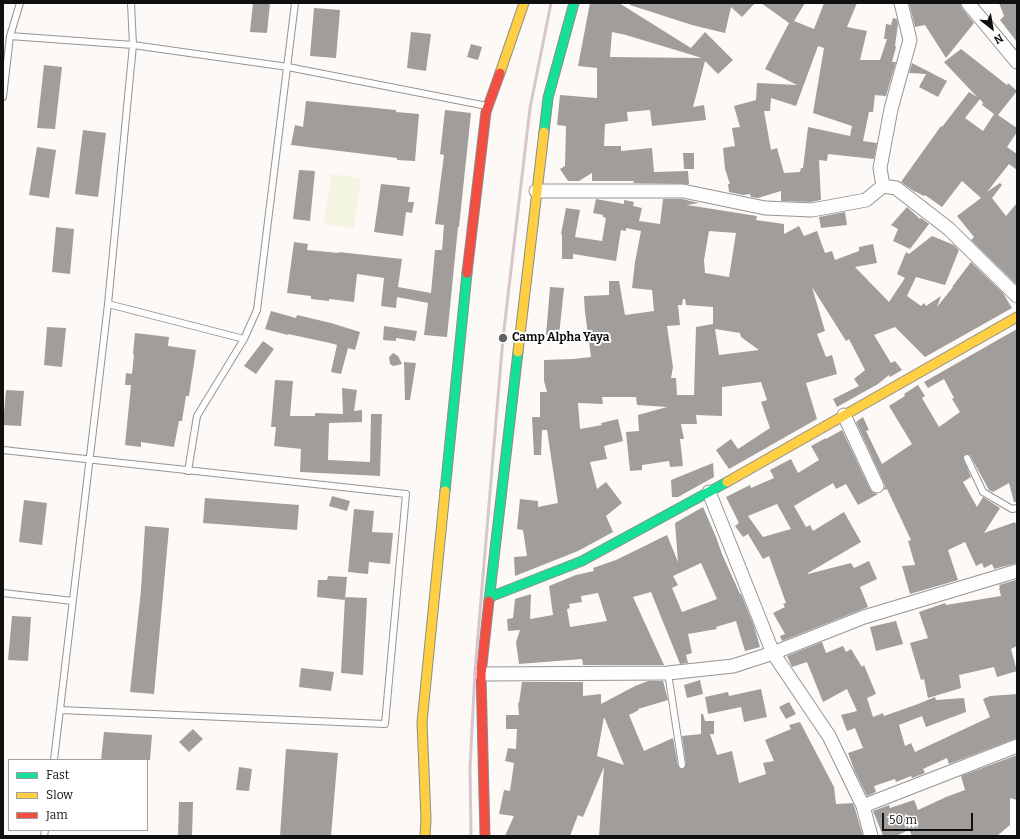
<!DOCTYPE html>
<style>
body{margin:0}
#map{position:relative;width:1020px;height:839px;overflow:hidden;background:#fcf9f6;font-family:Bitter,serif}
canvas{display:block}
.frame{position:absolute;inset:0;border:4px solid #101010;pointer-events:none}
.legend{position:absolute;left:8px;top:759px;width:140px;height:72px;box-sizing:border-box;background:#fff;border:1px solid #9f9f9f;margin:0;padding:5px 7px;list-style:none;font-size:12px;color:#101010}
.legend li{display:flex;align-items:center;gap:8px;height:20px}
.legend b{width:20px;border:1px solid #9f9f9f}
.north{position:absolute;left:972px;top:8px;width:40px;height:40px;-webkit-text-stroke:3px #fff;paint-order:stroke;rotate:149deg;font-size:11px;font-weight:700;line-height:16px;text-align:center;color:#101010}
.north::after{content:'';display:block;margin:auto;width:14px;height:18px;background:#101010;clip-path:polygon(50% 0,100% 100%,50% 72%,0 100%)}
.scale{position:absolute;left:882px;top:813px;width:91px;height:18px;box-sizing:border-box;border:2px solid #101010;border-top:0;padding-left:5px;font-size:12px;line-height:14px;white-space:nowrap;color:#101010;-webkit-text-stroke:3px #fff;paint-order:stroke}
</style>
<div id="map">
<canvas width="1020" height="839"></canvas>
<div class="frame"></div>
<ul class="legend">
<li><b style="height:5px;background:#16e098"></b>Fast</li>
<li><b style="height:5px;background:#ffcf43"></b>Slow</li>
<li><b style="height:5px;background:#f24e42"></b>Jam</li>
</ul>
<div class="north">N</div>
<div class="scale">50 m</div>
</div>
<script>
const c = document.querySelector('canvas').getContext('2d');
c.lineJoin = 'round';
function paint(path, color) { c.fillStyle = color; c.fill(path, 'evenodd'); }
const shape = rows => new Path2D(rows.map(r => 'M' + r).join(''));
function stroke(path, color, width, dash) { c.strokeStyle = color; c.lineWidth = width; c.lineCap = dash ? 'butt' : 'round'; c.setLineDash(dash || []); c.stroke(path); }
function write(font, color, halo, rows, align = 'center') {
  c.font = font + ' Bitter,serif'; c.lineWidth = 4; c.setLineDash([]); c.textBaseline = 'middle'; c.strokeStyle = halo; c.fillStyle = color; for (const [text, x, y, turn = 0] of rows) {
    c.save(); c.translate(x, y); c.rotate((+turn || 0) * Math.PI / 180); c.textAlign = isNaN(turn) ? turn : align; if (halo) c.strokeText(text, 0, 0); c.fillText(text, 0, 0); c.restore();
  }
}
paint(shape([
 [331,174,361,178,354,228,324,224]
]), '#f3f4e1');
paint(shape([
 [253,3,270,3,267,33,250,32],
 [590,3,619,3,691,48,705,32,733,60,718,74,705,61,693,107,704,105,706,120,652,126,650,110,627,112,628,121,605,124,604,146,621,146,621,151,652,148,654,172,688,171,689,184,633,183,634,181,592,181,592,173,579,181,568,181,560,169,565,166,566,126,557,125,560,95,597,98,597,68,578,66],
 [612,32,626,35,702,58,610,57],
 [630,3,755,3,742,17,731,7,725,33,692,25,630,5],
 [761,3,805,3,794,21,814,29,824,3,857,3,847,27,867,31,860,60,880,60,887,39,884,39,886,24,891,25,893,18,897,19,898,24,895,46,896,47,892,62,896,62,886,96,875,95,873,112,869,112,863,141,877,143,874,159,828,154,827,161,819,160,821,200,811,202,781,201,781,191,758,198,751,197,750,194,743,195,729,192,728,184,730,184,725,169,723,148,735,146,732,128,740,127,734,106,756,100,757,83,797,85,765,69,789,23],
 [818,46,824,48,813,113,852,126,850,136,808,127,803,168,801,168,800,172,784,173,777,148,771,150,764,111,770,111,771,98,796,106],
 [909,3,960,3,962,8,974,23,946,58,925,25,915,27],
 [999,3,1017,3,1017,42,1000,20,1004,16],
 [314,8,340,10,336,58,310,56],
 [411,32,431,34,426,71,407,68],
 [471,44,482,47,478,60,467,57],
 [961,49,1007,85,1008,83,1017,91,998,115,1017,128,1017,132,1007,147,1017,154,1017,170,1009,164,987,192,1000,183,1002,185,992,198,1006,216,1017,203,1017,285,971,240,974,237,957,216,981,198,962,181,942,207,925,195,924,196,912,190,901,182,941,126,942,127,969,92,977,97,944,62],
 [980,99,983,103,982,105,994,114,983,131,965,118],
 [912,63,947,81,938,97,919,87,926,74,909,73],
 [44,65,62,67,55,129,37,128],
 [306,101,396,110,396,112,419,114,415,161,397,160,397,158,291,145,295,125,303,127],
 [445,110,471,113,459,227,458,227,447,337,424,335,428,303,397,297,396,308,381,306,384,278,357,274,354,302,329,299,329,301,311,299,311,296,287,293,294,242,308,244,307,250,339,253,339,252,402,259,398,287,431,293,435,250,442,250,444,225,435,224,444,155,440,154],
 [83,130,106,133,98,197,75,194],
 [37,147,56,150,49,198,29,195],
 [683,153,694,153,694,169,684,169],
 [299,170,315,171,310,221,293,219],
 [381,184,410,187,408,202,414,202,412,213,406,212,403,236,374,232],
 [596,199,624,204,624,200,634,202,633,206,642,208,639,221,660,224,663,199,682,199,699,203,687,205,757,216,756,220,784,224,784,234,799,226,804,236,817,231,825,253,832,251,835,260,859,251,859,247,873,244,877,263,855,267,889,302,905,278,897,274,906,252,909,254,932,236,954,245,959,250,945,285,916,277,907,296,921,306,924,303,926,306,941,296,937,307,953,287,952,287,971,262,1003,293,1012,308,925,357,895,327,874,335,891,363,895,361,902,370,890,377,889,375,878,384,837,407,833,399,859,386,854,379,865,370,849,339,846,341,812,287,825,331,817,334,826,357,832,355,837,374,806,383,817,419,729,469,716,450,731,439,738,449,770,428,761,402,767,400,761,382,722,387,722,416,696,415,697,424,681,424,684,439,680,439,683,466,670,467,669,461,642,465,642,470,630,471,626,432,639,431,638,415,667,407,637,405,636,397,602,397,603,404,578,403,580,429,602,425,601,423,618,419,623,441,604,446,607,459,590,462,597,489,606,482,622,503,606,516,613,532,578,551,515,576,514,557,527,556,523,530,517,529,520,499,538,501,538,507,558,503,547,430,542,430,541,455,534,455,532,417,540,417,540,392,547,392,544,381,544,360,573,359,591,357,585,312,584,296,609,295,609,281,619,281,625,315,654,311,652,290,632,288,635,262,641,231,626,228,626,231,621,230,616,261,573,254,573,259,562,259,562,234,561,234,566,208,580,210,575,237,602,241,606,218,603,217,603,215,593,213],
 [709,231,736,233,729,277,705,273,704,260],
 [683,299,685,299,686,305,713,307,713,324,696,327,694,395,677,395,676,378,671,378,673,367,667,326,680,325,678,305,682,305],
 [715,329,740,333,741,337,759,350,719,355],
 [907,207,920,219,921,218,929,224,910,249,893,241,898,229,891,225],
 [845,212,847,225,821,228,819,217],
 [56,227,74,229,70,274,52,272],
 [550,287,564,288,559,335,546,335],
 [271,311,296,318,297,315,331,323,360,332,355,350,348,348,341,374,331,372,337,345,330,343,288,334,288,335,265,329],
 [384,326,417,331,415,341,396,338,396,341,383,340],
 [47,327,66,328,62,367,44,365],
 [1017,329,1017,502,1014,502,1009,483,993,492,989,490,970,455,965,454,963,458,971,477,963,482,977,507,983,497,1000,508,984,533,1015,522,1017,527,1017,563,994,569,992,564,984,568,982,563,976,566,965,542,948,550,958,580,910,594,902,566,915,565,908,541,911,540,887,489,884,490,885,486,884,483,856,422,863,417,869,430,866,431,882,464,912,444,889,406,905,396,904,394,918,385,925,396,922,398,939,427,960,412,952,399,954,398,944,379,928,388,924,382],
 [135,333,169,337,168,346,196,350,189,396,186,396,182,421,179,421,174,447,141,442,141,447,125,445,131,385,125,385,126,373,132,374,134,354,133,354],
 [263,341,274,349,256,374,244,366],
 [393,353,398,356,402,364,393,366,390,364,389,357],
 [404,362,416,363,410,400,405,400],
 [275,380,293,381,290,416,315,416,315,413,343,414,342,388,357,390,354,411,362,410,362,422,329,423,328,460,370,462,371,414,382,414,380,476,300,472,301,449,274,446,276,427,271,427],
 [6,390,24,391,21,426,3,425],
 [842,430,870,489,873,493,878,494,858,505,846,484,836,489,833,483,794,506,806,527,810,525,813,531,844,512,861,542,808,573,808,574,851,563,854,568,869,561,877,579,860,587,868,607,782,641,780,636,785,634,773,613,785,607,783,604,786,603,769,556,763,559,748,534,743,537,735,526,739,523,726,497,750,485,751,488,774,478,770,470,791,459,798,473,819,460,811,446,826,438,826,439],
 [777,504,791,529,763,537,748,516],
 [713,463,714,477,678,497,672,497,671,480],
 [332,496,350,501,347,511,329,506],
 [205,498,299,505,297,530,203,523],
 [24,500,47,503,42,545,19,542],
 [703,507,716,537,722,554,740,594,741,594,754,626,760,647,745,651,736,621,716,627,717,629,688,634,692,653,686,655,688,663,680,664,651,592,633,597,664,665,583,665,582,659,519,664,516,642,520,630,508,631,507,619,513,618,515,599,531,594,530,619,553,615,549,586,576,575,594,571,593,568,616,560,667,535,678,562,675,523],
 [701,563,717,599,682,612,672,588,678,585,673,576],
 [598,593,607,621,570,627,567,609,570,608,569,604,582,602,581,596],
 [354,509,374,511,372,532,393,533,390,564,369,562,368,574,348,572],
 [145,526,169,528,154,694,130,692,141,590],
 [328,576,347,577,345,600,317,597,318,580,327,580],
 [1016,580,1017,646,1011,649,1017,671,997,677,994,667,959,675,961,688,928,698,924,679,921,680,910,643,928,638,919,612,945,603,946,605,1001,596,999,588,1000,588,999,585],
 [345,597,367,598,363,675,341,673],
 [12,616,31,617,28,661,8,660],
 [896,621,903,644,876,651,870,627],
 [822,642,826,653,843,646,846,652,851,649,862,667,864,665,876,694,867,698,873,717,883,713,884,716,918,704,935,697,936,700,964,698,966,712,926,727,922,716,899,725,905,746,911,743,915,752,990,717,983,699,990,696,1017,694,1017,738,949,764,947,758,923,769,925,773,912,778,911,776,896,782,895,779,874,786,876,792,867,796,855,772,848,753,863,748,855,728,847,731,841,715,857,711,847,689,823,702,807,662,792,667,787,656],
 [301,668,334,672,331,691,299,687],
 [700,680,703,694,687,698,684,685],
 [648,681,663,681,668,700,638,709,639,710,629,715,644,751,673,738,678,766,680,769,684,769,686,764,682,736,701,734,701,714,703,714,705,721,714,721,714,734,710,734,717,755,732,751,739,783,766,774,763,763,774,761,765,740,791,729,789,725,800,722,834,787,836,804,853,803,855,809,863,836,599,836,604,767,583,817,578,815,570,836,505,836,514,816,499,814,504,790,510,791,514,763,505,761,508,748,516,749,517,729,506,729,506,715,519,715,518,703,519,703,522,682,583,682,583,696,601,694,601,704,635,686],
 [604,717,624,765,597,756],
 [761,689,767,717,744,722,741,707,708,714,705,697,728,692,729,696],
 [789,702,796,714,786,719,779,707],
 [193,729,203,739,189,752,179,742],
 [104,732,152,735,150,760,101,760],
 [286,749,338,753,331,836,280,836],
 [1017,755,1017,800,1010,798,1010,825,997,836,912,836,909,830,896,836,883,836,873,811,889,805,890,808,914,800,918,810,946,797,965,790,961,776],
 [239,767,252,769,249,791,236,790],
 [179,802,193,802,192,836,178,836]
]), '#a09d9b');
const lane = shape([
 [10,36,133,45,288,67,487,106],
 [3,97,10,36,20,3],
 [108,304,244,339],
 [3,450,406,494,385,724,60,710],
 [967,458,983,492,1012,509,1017,508],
 [188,471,197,416,244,339,257,310,295,3],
 [3,593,73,601],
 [668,673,682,765],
 [54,760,108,304,133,45,131,3],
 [44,836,45,830]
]);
const street = shape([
 [968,3,1017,62],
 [883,186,880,168,891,109,910,40,901,3],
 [536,191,683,191,765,208,812,210,866,200,883,186,896,188,949,229,1017,296],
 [844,415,877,486],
 [709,492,773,653,829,736,863,806,871,836],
 [481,674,668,673,733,666,773,653,864,617,1017,571],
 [863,806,1017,746]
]);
const fast = shape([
 [544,132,548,98,574,3],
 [445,491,467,273],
 [490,597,582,561,727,482],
 [489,601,518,352]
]);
const slow = shape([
 [500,73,524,3],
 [518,352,544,132],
 [727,482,1017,317],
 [425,836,426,819,422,722,445,491]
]);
const jam = shape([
 [467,273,486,112,500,73],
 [485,836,481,674,489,601]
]);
stroke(lane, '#969594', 8);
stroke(street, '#969594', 15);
stroke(fast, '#8d8c8a', 11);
stroke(slow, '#8d8c8a', 11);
stroke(jam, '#8d8c8a', 11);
stroke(lane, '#fffefe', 6);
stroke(street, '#fffefe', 13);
stroke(fast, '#16e098', 9);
stroke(slow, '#ffcf43', 9);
stroke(jam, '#f24e42', 9);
stroke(shape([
 [471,836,470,768,475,671,503,338,530,108,551,3]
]), '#d7c7cc', 3);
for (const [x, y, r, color] of [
 [503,338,5,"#636260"]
]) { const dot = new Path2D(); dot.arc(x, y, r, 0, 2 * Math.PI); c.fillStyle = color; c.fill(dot); stroke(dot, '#fff', 1.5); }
write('bold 12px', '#101010', '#fff', [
 ["Camp Alpha Yaya",512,338]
], 'left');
</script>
